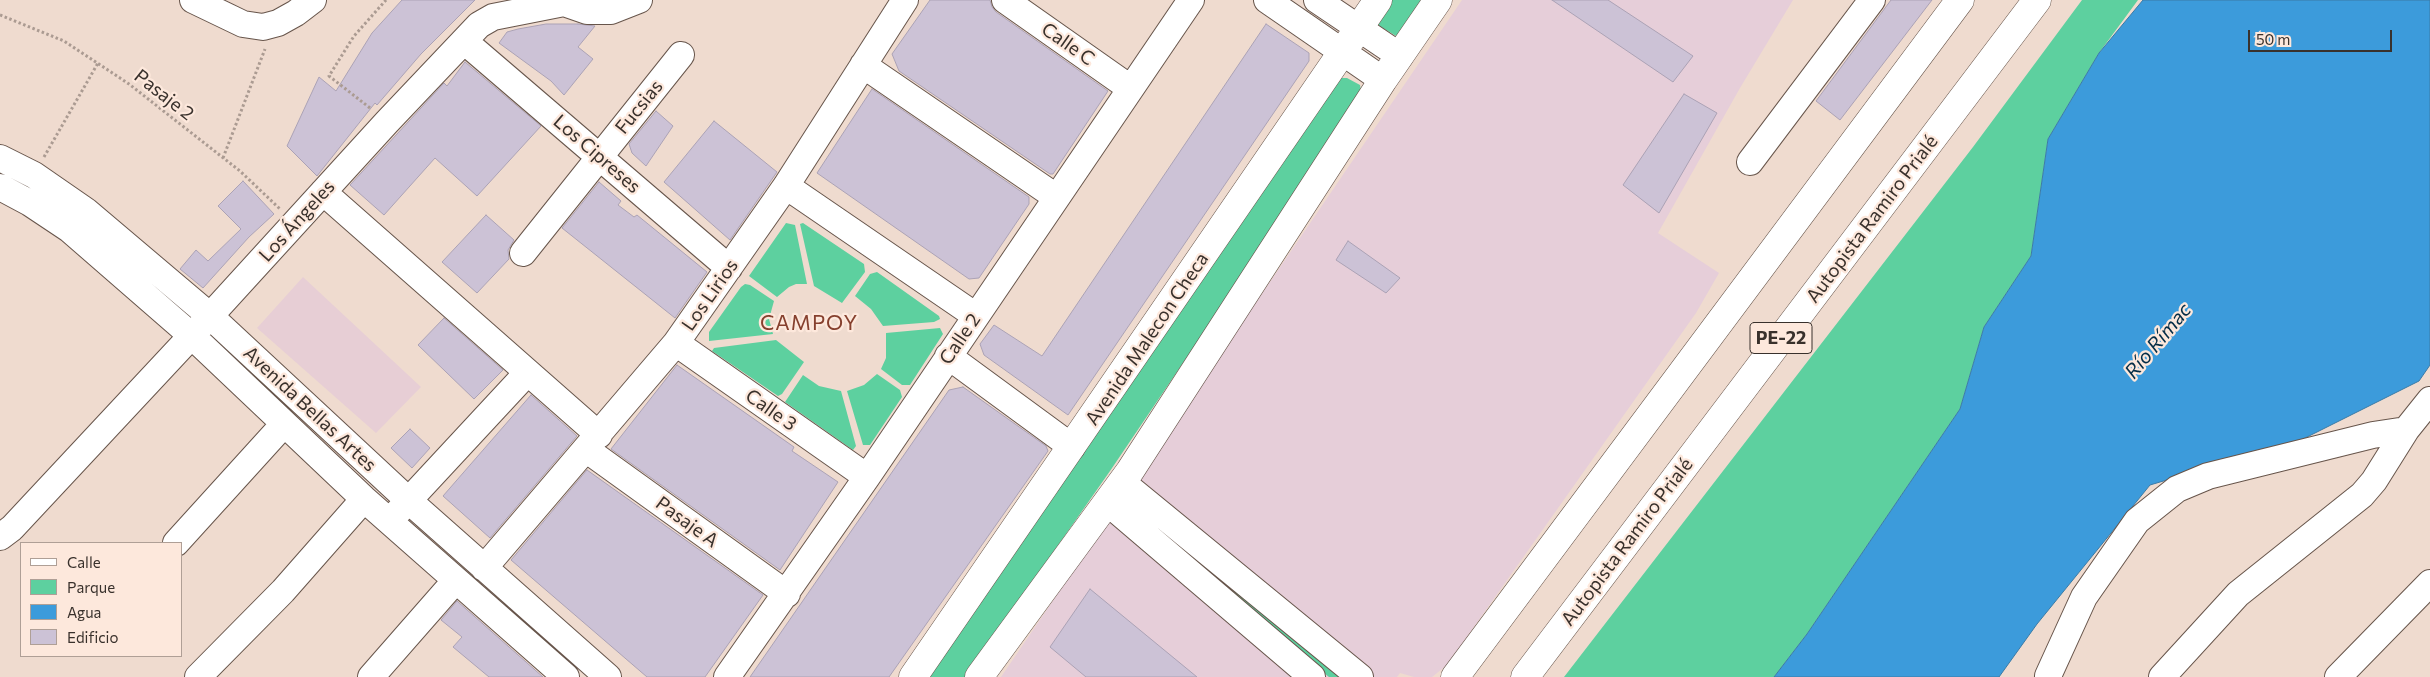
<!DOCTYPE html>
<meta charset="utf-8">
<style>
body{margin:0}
#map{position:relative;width:2430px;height:677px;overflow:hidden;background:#efdbcf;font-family:Commissioner,sans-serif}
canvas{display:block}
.legend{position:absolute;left:20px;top:542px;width:162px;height:115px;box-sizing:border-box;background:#fde8dc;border:1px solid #af9f96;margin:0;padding:6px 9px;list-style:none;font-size:15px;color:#39312c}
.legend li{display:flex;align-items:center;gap:10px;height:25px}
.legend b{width:25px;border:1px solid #af9f96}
.scale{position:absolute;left:2248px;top:30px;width:144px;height:22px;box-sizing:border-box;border:2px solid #39312c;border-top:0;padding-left:6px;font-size:15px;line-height:18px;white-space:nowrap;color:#39312c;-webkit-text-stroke:4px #fde8dc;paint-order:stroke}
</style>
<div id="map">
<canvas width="2430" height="677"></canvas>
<ul class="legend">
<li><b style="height:6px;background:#fff"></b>Calle</li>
<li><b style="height:14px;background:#5dd09f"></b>Parque</li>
<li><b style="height:14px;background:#3c9bdb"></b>Agua</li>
<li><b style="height:14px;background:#ccc2d6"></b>Edificio</li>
</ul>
<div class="scale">50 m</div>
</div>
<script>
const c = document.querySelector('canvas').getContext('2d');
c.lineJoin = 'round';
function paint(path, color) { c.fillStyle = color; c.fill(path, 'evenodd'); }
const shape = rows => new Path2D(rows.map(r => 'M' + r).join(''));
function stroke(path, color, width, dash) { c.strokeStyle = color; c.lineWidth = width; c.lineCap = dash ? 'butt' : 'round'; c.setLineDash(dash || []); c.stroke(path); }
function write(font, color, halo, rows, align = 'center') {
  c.font = font + ' Commissioner,sans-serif'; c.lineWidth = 4.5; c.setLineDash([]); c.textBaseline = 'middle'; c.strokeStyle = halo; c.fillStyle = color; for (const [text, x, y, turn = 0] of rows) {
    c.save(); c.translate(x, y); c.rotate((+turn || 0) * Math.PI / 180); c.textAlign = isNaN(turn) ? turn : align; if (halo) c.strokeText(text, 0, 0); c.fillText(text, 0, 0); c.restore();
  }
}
paint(shape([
 [303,277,421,387,376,433,257,328]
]), '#e7ced5');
paint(shape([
 [1462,0,1793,0,1740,88,1658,233,1719,273,1696,313,1447,665,1432,677,1414,677,1400,673,1397,677,1001,677]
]), '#e6ced9');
paint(shape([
 [1386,0,1430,0,1409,30,1396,36,1378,25,1376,15],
 [2082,0,2138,0,2099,53,2048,139,2031,256,1984,327,1960,409,1807,634,1774,677,1564,677,1973,147],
 [1336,78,1347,78,1360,85,1362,98,1110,471,966,677,924,677],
 [786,223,795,225,807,284,796,284,789,287,777,297,749,276],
 [803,223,864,264,865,272,842,303,814,286,800,224],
 [877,272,939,316,940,319,934,322,883,326,871,309,855,296,870,274],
 [745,284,750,285,774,301,769,319,773,334,709,341,709,332,741,287],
 [940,328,943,334,910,385,902,385,881,369,886,358,886,333],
 [776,340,804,362,782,394,778,396,712,351,714,348],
 [877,374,900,390,902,397,870,445,863,445,847,391,864,385],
 [803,375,819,386,841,391,856,446,853,450,785,402],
 [1140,510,1349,677,1329,677,1133,518]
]), '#5dd09f');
const water = shape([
 [2143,0,2430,0,2430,365,2419,381,2301,440,2150,485,2037,624,1999,677,1774,677,1807,634,1960,409,1984,327,2031,256,2048,139,2099,53,2143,0]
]);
paint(water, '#3c9bdb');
stroke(water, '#3b7ba6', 1);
const building = shape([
 [402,0,475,0,421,54,377,105,375,103,317,176,287,146,319,77,336,91,372,33,402,0],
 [930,0,990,0,992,7,996,12,1108,91,1053,174,1050,174,899,71,892,54,930,0],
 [1552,0,1608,0,1693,56,1673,82,1552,0],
 [1891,0,1932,0,1840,120,1816,101,1891,0],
 [578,24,595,26,578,47,593,59,564,95,551,81,499,43,507,32,518,29,546,24,578,24],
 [1266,24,1309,53,1309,61,1068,415,984,355,980,344,994,325,1042,356,1266,24],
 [465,62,541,126,477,196,435,158,384,215,350,185,444,83,447,86,465,62],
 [872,89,1029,197,1029,204,979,278,969,279,817,173,872,89],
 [1684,94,1717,113,1659,213,1623,185,1684,94],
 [656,111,673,126,646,166,632,153,629,144,656,111],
 [714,121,777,172,730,240,664,182,714,121],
 [243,181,274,214,249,237,203,288,180,269,196,250,208,261,241,229,218,206,243,181],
 [599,182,621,201,618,205,634,217,637,215,707,272,675,318,562,228,599,182],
 [486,215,514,240,508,250,509,259,477,293,442,262,486,215],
 [1348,241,1400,278,1386,293,1336,260,1348,241],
 [444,318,503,370,474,399,418,345,444,318],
 [677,365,794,447,792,451,838,482,780,570,611,449,677,365],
 [963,387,1046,446,1048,451,889,677,750,677,949,390,963,387],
 [531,395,577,436,490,538,443,496,531,395],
 [410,429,430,448,412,468,391,448,410,429],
 [587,470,763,595,705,677,647,677,511,560,587,470],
 [1090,589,1197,677,1086,677,1050,647,1090,589],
 [457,601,543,677,489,677,453,647,462,637,441,620,457,601]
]);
paint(building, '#ccc2d6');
stroke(building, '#aba2b5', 1);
const minor = shape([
 [193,0,243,24,263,27,278,23,296,13,313,0],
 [1005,0,1130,88],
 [1267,0,1383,80],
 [1317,0,1400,56],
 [464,41,729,268],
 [863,65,1056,197],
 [0,158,34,175,86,211,210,316,408,500,608,677],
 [1750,162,1872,0],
 [786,186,976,316],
 [0,187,30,203,69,229,192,336,364,499,566,677],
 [323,192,599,435],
 [523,253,681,55],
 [676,343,867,477],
 [948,356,1072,447],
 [587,450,787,594],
 [1122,482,1360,677],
 [1107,502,1312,677],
 [397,513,527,373],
 [0,537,12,528,210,316,387,122,479,25,493,17,564,3,587,11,611,11,639,0],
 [176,543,284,424],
 [484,568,676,343,786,186,905,0],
 [2048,676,2084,597,2137,521,2177,489,2208,476,2373,435,2406,430],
 [198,677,283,591,364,499],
 [371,677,456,580],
 [727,677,867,477,1191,0],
 [2162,677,2238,594,2362,495,2374,481,2406,430,2430,400],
 [2338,677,2430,583]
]);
const major = shape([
 [913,677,1378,0],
 [979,677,1130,471,1383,80,1438,0]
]);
const highway = shape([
 [1455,677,1960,0],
 [1525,677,2037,0]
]);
stroke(minor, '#67554b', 28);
stroke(major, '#67554b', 29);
stroke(highway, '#67554b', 29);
stroke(shape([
 [0,15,64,41,129,84,240,171,280,209],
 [370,108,329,76,354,36,386,0],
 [44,157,98,63],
 [223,158,265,49]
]), '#ab9b92', 3, [2.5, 2.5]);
stroke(minor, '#fff', 26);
stroke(major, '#fff', 28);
stroke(highway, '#fff', 28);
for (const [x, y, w] of [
 [1781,338,62]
]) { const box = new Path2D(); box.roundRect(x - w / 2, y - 15.5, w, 31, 4); c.fillStyle = '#fde8dc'; c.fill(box); stroke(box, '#39312c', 1); }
write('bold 18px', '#39312c', null, [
 ["PE-22",1781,338]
]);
write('19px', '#39312c', '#fde8dc', [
 ["Calle C",1068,44,35],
 ["Pasaje 2",164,95,38],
 ["Fucsias",639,107,-51],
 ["Los Cipreses",597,154,41],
 ["Autopista Ramiro Prialé",1872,219,-53],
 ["Los Ángeles",297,221,-48],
 ["Los Lirios",710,295,-55],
 ["Calle 2",960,339,-56],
 ["Avenida Malecon Checa",1147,339,-56],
 ["Avenida Bellas Artes",310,409,43],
 ["Calle 3",771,410,35],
 ["Pasaje A",687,522,36],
 ["Autopista Ramiro Prialé",1627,542,-53]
]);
write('italic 20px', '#042d47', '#fde8dc', [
 ["Río Rímac",2158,341,-50]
]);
c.letterSpacing = '1px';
write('21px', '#86402e', '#fde8dc', [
 ["CAMPOY",809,323]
]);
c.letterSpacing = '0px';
</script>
